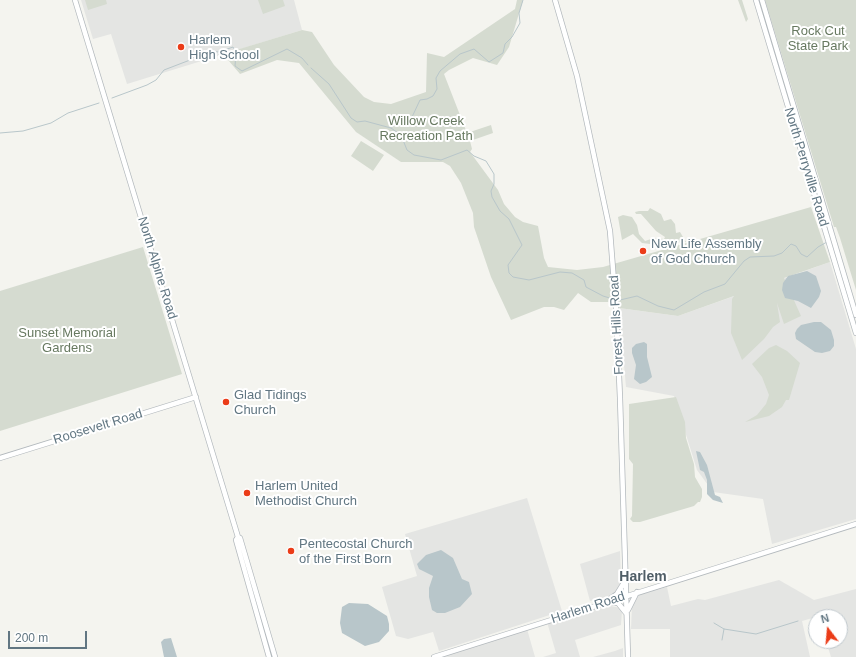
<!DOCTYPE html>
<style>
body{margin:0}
#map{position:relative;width:856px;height:657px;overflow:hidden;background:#f4f4ef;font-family:Helvetica,sans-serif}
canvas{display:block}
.north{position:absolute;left:808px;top:609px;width:40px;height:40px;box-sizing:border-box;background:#fff;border:1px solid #c0c8cd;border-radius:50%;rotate:344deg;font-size:11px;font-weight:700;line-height:16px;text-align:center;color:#617682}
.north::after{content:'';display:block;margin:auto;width:14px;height:18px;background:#eb3c18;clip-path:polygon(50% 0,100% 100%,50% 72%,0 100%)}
.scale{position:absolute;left:8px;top:631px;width:79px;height:18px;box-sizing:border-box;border:2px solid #617682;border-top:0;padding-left:5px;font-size:12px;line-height:14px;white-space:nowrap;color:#617682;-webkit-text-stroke:3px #fff;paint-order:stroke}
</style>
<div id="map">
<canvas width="856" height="657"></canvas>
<div class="north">N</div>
<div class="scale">200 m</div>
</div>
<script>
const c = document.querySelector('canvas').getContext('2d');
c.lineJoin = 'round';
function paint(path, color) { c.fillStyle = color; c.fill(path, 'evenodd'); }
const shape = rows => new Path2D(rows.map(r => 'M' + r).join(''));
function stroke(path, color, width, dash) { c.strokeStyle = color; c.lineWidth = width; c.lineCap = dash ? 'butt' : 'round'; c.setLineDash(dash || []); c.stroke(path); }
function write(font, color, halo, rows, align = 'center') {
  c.font = font + ' Helvetica,sans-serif'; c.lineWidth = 4; c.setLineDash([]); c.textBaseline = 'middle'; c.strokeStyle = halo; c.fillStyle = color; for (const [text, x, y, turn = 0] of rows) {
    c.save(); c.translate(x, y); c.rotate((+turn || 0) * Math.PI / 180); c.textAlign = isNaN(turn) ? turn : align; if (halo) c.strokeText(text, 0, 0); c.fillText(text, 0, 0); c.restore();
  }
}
paint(shape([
 [81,0,294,0,302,30,127,84,111,34,93,39],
 [830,262,856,349,856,519,772,544,763,499,713,492,697,470,674,396,626,387,619,308,678,316],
 [527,498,562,611,439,651,433,632,408,639,396,636,382,587,417,576,405,534],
 [620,551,621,580,617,591,611,596,590,601,580,564],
 [779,580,814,600,856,589,856,657,831,657,826,641,840,641,840,617,816,617,802,621,810,657,670,657,670,629,631,629,632,605,639,595,667,587,671,606,698,599,705,600],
 [611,606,620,608,622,611,621,625,575,640,580,657,543,657,556,653,547,622],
 [527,629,535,657,441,657],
 [623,648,623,657,593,657,615,651]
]), '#e4e5e3');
paint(shape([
 [85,0,106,0,107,4,88,10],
 [258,0,283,0,285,6,263,14],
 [517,0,523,0,509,47,497,65,473,58,449,70,444,74,467,133,491,125,493,133,470,141,472,149,470,152,498,190,504,204,515,217,523,222,538,226,544,258,548,267,577,270,603,267,811,207,830,262,784,278,801,316,784,324,777,303,780,322,773,327,764,339,742,360,731,333,732,299,734,296,678,316,619,308,608,302,591,302,578,293,564,310,554,307,544,307,511,320,491,277,474,227,473,213,461,183,450,166,443,162,401,162,356,132,299,63,277,60,240,74,223,54,302,30,312,32,334,65,364,97,374,102,391,104,426,92,427,53,444,57,515,9],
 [738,0,742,0,748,19,746,22],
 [765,0,856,0,856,290,840,238,836,227,834,227],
 [361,141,384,155,373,171,351,156],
 [650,208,661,214,664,221,671,219,675,224,676,233,680,232,686,242,671,243,668,246,656,241,650,244,642,243,633,234,622,240,618,217,623,215,632,217,637,225,639,234,645,241,654,238,664,239,665,237,656,231,641,214,636,214,635,212,639,211,648,211],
 [143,247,182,374,0,431,0,291],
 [776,345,787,351,800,363,789,400,786,400,782,407,769,416,745,422,757,415,766,404,769,395,762,377,752,364,769,348],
 [676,397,685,422,686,438,694,464,695,477,702,489,702,497,700,502,698,502,694,506,640,522,633,522,630,519,632,516,633,464,629,459,629,404]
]), '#d5dbd0');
paint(shape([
 [807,271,816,276,821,291,819,297,811,308,798,301,785,298,782,290,783,283,788,276],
 [814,322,821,322,831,330,834,340,834,346,830,351,822,353,815,352,796,339,795,333,797,329,801,325],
 [644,342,647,344,647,357,652,377,646,382,640,384,634,379,636,365,632,353,632,348,636,344],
 [696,451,700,452,707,465,715,495,720,497,723,503,713,500,707,494,707,480,704,472,700,470],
 [441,550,453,558,462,579,469,582,472,594,460,607,445,613,437,613,432,610,429,597,429,588,433,576,419,569,417,564,426,555],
 [349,603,368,604,387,616,389,624,389,631,379,642,365,646,342,633,340,623,342,607],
 [171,638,177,657,164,657,161,642,164,639]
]), '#b8c6ca');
stroke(shape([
 [311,68,329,84,351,118,357,122,365,121,391,128,401,135,407,150,414,155,441,160,467,150,474,156,486,161,494,174,494,184,491,191,492,197,500,211,509,219,522,245,508,265,509,273,513,277,529,280,560,272,572,273,584,280,586,287,603,296,613,299],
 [112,98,147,85,156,80,164,70,190,60,200,52,205,51,219,52,233,47,236,53,235,66,242,71,287,49,302,58,308,65],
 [400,121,412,117,420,100,427,99,433,96,437,89,436,78,440,71,460,54,474,49,489,62,503,53,505,44,512,37,520,23,519,13,523,0],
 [392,127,399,122],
 [0,133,23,131,51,123,68,113,99,103],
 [620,300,637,296,658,306,674,310,704,292,725,284,744,261,750,257,774,256,782,253,791,244,796,246,801,254,807,257,818,247,827,242],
 [714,623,724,629,756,634,798,621],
 [722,640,724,629]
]), '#b8c6ca', 1);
const secondary = shape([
 [75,0,238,537,240,538,275,657],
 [555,0,577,76,610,231,616,308,620,398,628,657],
 [756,0,856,333],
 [762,0,856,315],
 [0,458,196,397],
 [238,537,236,540,269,657],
 [610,599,617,594,625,581],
 [610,602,618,603,626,613],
 [628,610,637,592],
 [434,657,856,524]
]);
stroke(secondary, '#b3b9bd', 6);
stroke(secondary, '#fff', 4.5);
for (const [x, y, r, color] of [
 [181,47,4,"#eb3c18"],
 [643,251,4,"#eb3c18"],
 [226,402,4,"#eb3c18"],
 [247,493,4,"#eb3c18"],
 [291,551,4,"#eb3c18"]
]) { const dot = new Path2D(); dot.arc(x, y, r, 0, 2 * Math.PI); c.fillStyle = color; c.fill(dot); stroke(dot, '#fff', 1.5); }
write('13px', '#677960', '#fff', [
 ["Rock Cut",818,31],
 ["State Park",818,46],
 ["Willow Creek",426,121],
 ["Recreation Path",426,136],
 ["Sunset Memorial",67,333],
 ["Gardens",67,348]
]);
write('13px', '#617682', '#fff', [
 ["Harlem",189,40],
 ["High School",189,55],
 ["New Life Assembly",651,244],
 ["of God Church",651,259],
 ["Glad Tidings",234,395],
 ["Church",234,410],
 ["Harlem United",255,486],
 ["Methodist Church",255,501],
 ["Pentecostal Church",299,544],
 ["of the First Born",299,559]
], 'left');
write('13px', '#617682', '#fff', [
 ["North Perryville Road",806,167,73],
 ["North Alpine Road",157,268,73],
 ["Forest Hills Road",617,325,-93],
 ["Roosevelt Road",98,427,-17],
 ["Harlem Road",588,608,-18]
]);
write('bold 14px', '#505e67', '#fff', [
 ["Harlem",643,577]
]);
</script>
